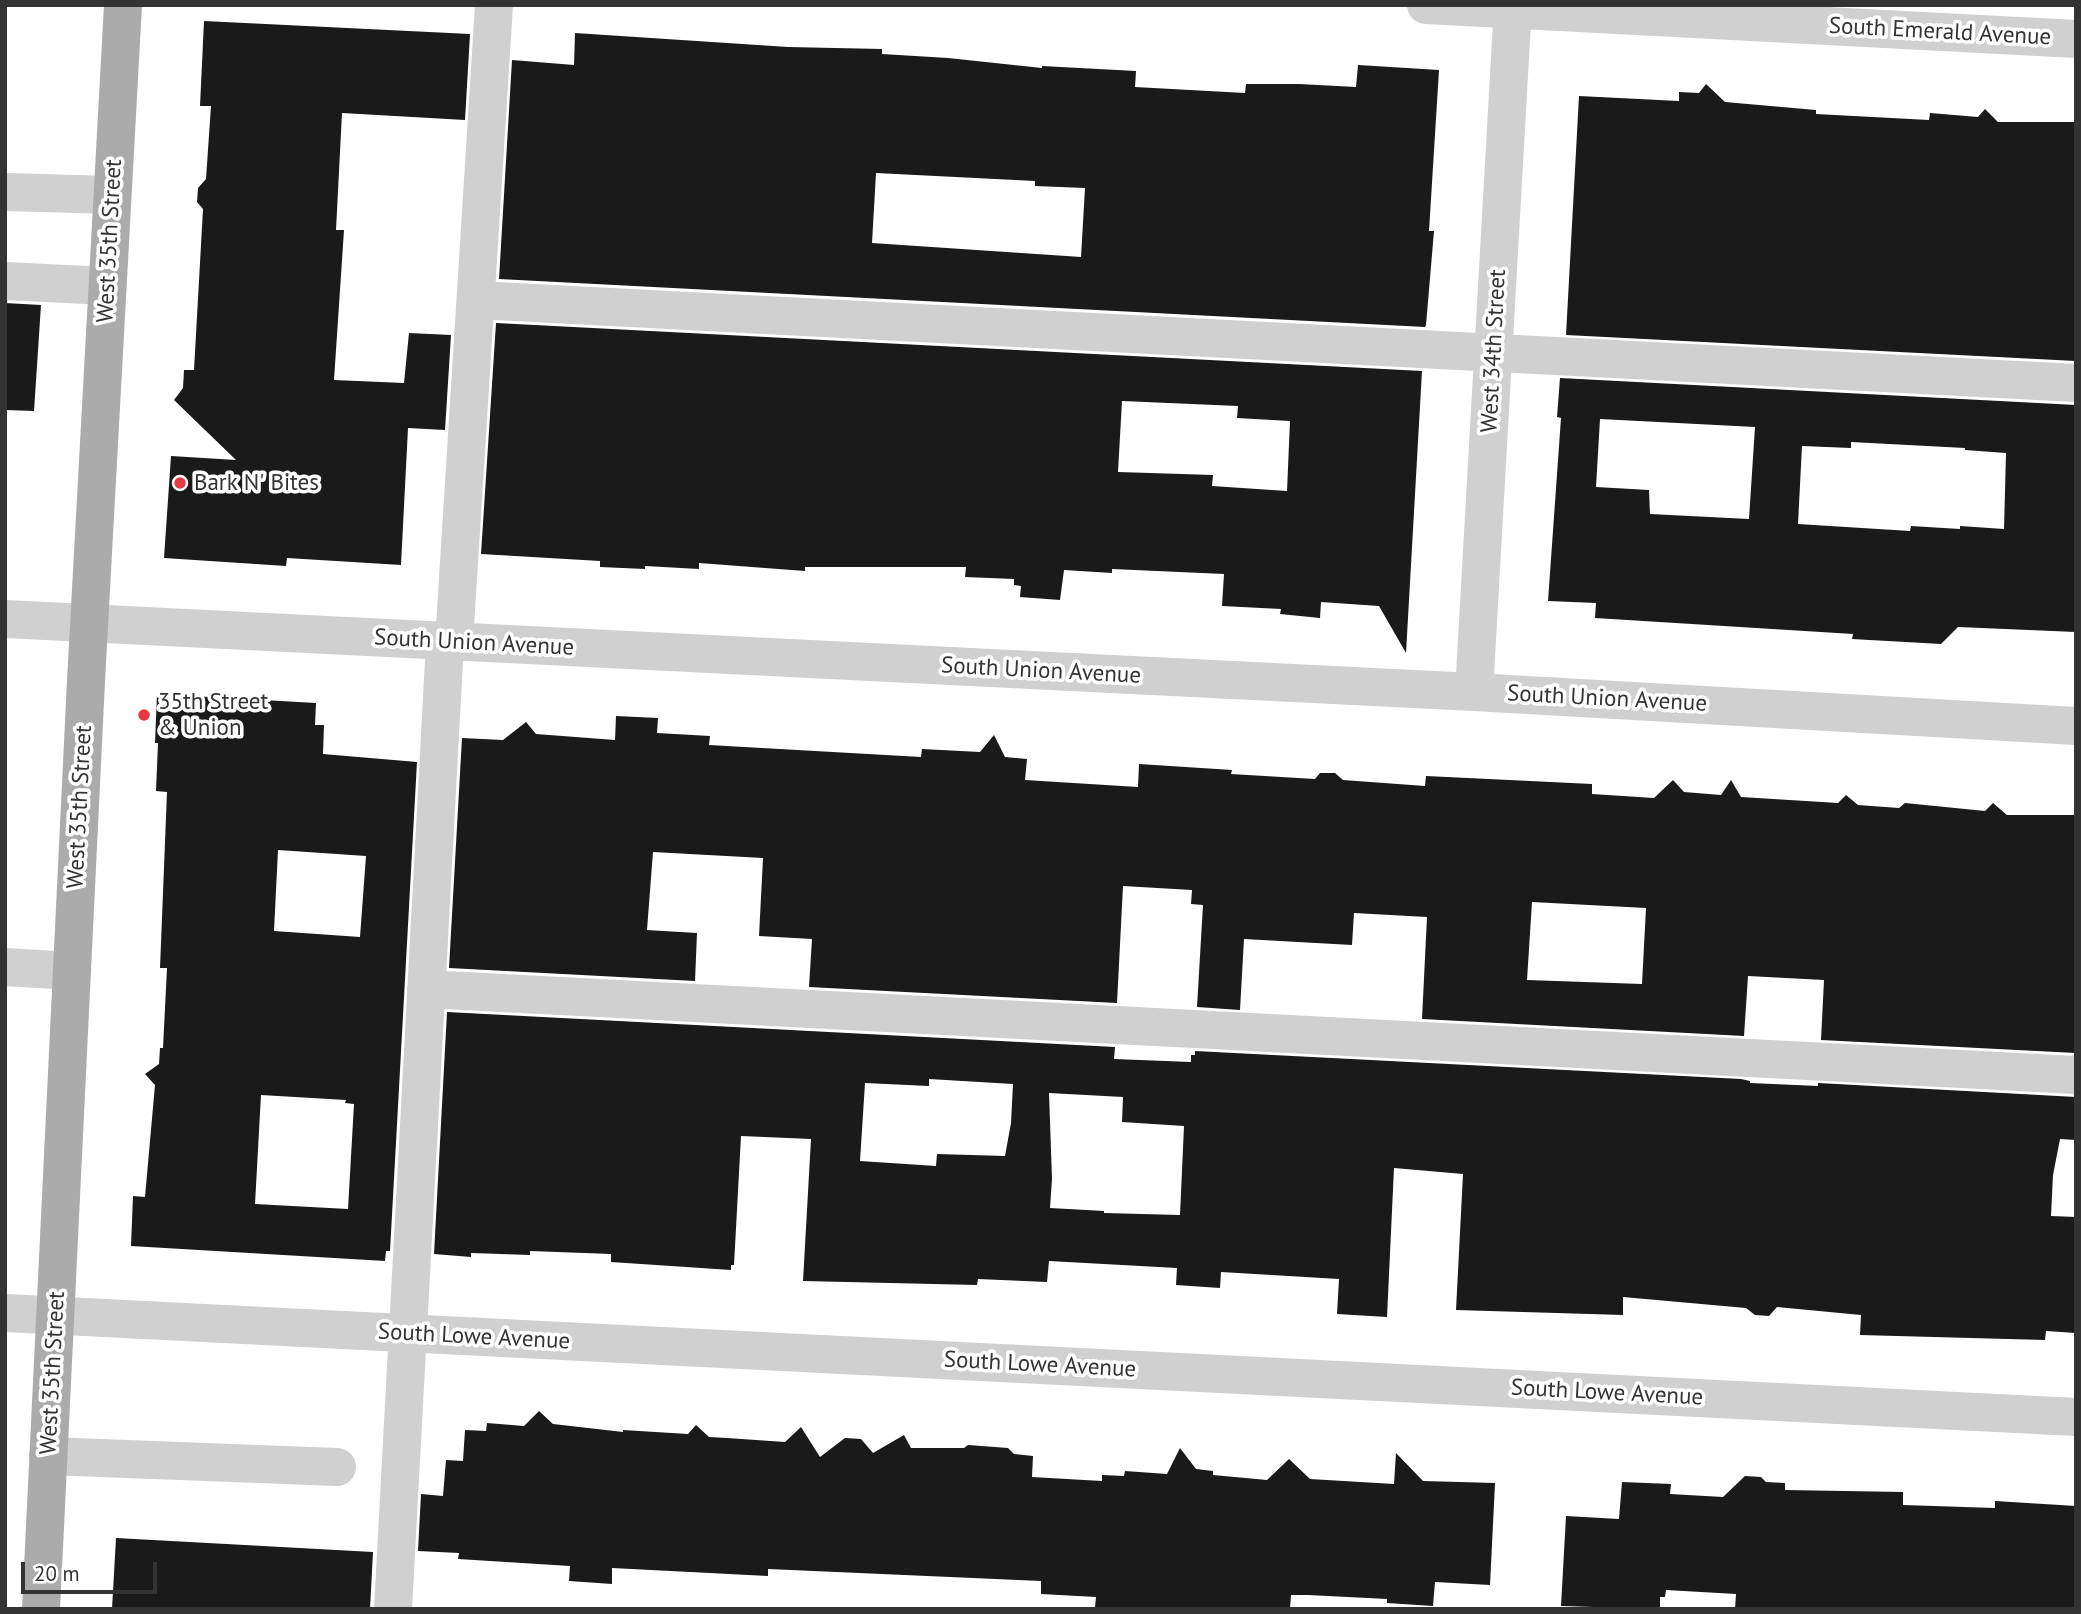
<!DOCTYPE html>
<style>
body{margin:0}
#map{position:relative;width:2081px;height:1614px;overflow:hidden;background:#fff;font-family:"PT Sans",sans-serif}
canvas{display:block}
.frame{position:absolute;inset:0;border:7px solid #333;pointer-events:none}
.scale{position:absolute;left:21px;top:1562px;width:136px;height:32px;box-sizing:border-box;border:4px solid #333;border-top:0;padding-left:9px;font-size:21px;line-height:24px;white-space:nowrap;color:#333;-webkit-text-stroke:5px #fff;paint-order:stroke}
</style>
<div id="map">
<canvas width="2081" height="1614"></canvas>
<div class="frame"></div>
<div class="scale">20 m</div>
</div>
<script>
const c = document.querySelector('canvas').getContext('2d');
c.lineJoin = 'round';
function paint(path, color) { c.fillStyle = color; c.fill(path, 'evenodd'); }
const shape = rows => new Path2D(rows.map(r => 'M' + r).join(''));
function stroke(path, color, width, dash) { c.strokeStyle = color; c.lineWidth = width; c.lineCap = dash ? 'butt' : 'round'; c.setLineDash(dash || []); c.stroke(path); }
function write(font, color, halo, rows, align = 'center') {
  c.font = font + ' "PT Sans",sans-serif'; c.lineWidth = 7; c.setLineDash([]); c.textBaseline = 'middle'; c.strokeStyle = halo; c.fillStyle = color; for (const [text, x, y, turn = 0] of rows) {
    c.save(); c.translate(x, y); c.rotate((+turn || 0) * Math.PI / 180); c.textAlign = isNaN(turn) ? turn : align; if (halo) c.strokeText(text, 0, 0); c.fillText(text, 0, 0); c.restore();
  }
}
paint(shape([
 [204,21,470,34,465,120,342,113,336,230,344,230,334,380,404,383,409,333,451,335,445,430,408,428,401,565,287,558,286,566,164,558,171,456,236,460,174,400,183,388,184,370,194,370,203,209,197,202,198,188,206,179,211,106,200,106],
 [575,33,788,47,882,49,882,54,948,58,1042,68,1042,66,1136,71,1135,87,1245,93,1246,84,1299,84,1356,87,1358,65,1439,70,1429,231,1434,231,1426,325,1425,327,499,279,512,60,574,65],
 [876,173,1035,181,1035,186,1085,188,1081,257,872,243],
 [1706,84,1725,102,1816,110,1816,114,1929,120,1930,113,1978,117,1985,109,1998,122,2076,122,2076,361,1566,335,1579,96,1679,101,1679,92,1699,93],
 [5,303,41,305,34,411,5,410],
 [496,323,1422,371,1406,653,1379,606,1321,602,1320,618,1280,614,1281,609,1222,606,1224,574,1112,569,1112,573,1064,570,1060,600,1020,597,1021,586,1014,585,1014,579,965,577,966,567,805,567,805,571,699,563,699,569,645,566,645,569,600,567,600,561,481,554],
 [1122,401,1238,406,1237,418,1290,421,1287,491,1212,486,1213,475,1118,472],
 [1560,378,2076,405,2076,632,1958,627,1941,644,1852,639,1853,634,1595,618,1596,603,1548,601,1561,418,1557,417],
 [1600,419,1755,427,1749,519,1650,514,1649,490,1596,487],
 [1851,442,1965,448,1965,450,2006,453,2004,529,1960,526,1960,529,1911,526,1910,531,1798,524,1802,446,1851,448],
 [157,694,316,703,315,725,324,725,323,754,417,762,390,1251,386,1251,385,1261,131,1246,133,1196,145,1197,155,1085,145,1074,159,1064,160,1048,163,1048,167,968,160,968,167,792,156,791,158,743,155,743],
 [278,850,366,856,360,937,274,931],
 [261,1095,346,1100,345,1103,354,1104,348,1209,255,1204],
 [616,716,658,718,657,733,710,736,709,745,921,757,922,749,980,752,994,735,1005,757,1027,759,1025,780,1138,787,1139,764,1232,770,1231,774,1315,779,1320,773,1335,773,1343,780,1425,786,1426,776,1592,784,1592,794,1654,798,1673,780,1684,792,1721,795,1731,780,1741,797,1838,803,1846,795,1858,805,1899,808,1905,803,1985,811,1993,803,2007,815,2076,815,2076,1053,1821,1040,1824,980,1748,976,1744,1036,1422,1019,1427,917,1354,913,1352,945,1244,939,1240,1010,1197,1007,1203,905,1191,904,1192,890,1123,886,1117,1003,809,987,812,939,759,936,763,858,653,852,647,930,697,933,695,981,449,968,462,738,503,740,526,722,536,734,615,740],
 [1532,902,1646,908,1642,984,1527,980],
 [447,1012,1115,1047,1114,1059,1191,1062,1191,1055,1195,1055,1195,1051,1741,1079,1750,1081,1750,1083,1818,1086,1818,1083,2076,1097,2076,1140,2060,1139,2053,1175,2051,1216,2076,1217,2076,1333,2046,1331,2045,1340,1860,1335,1861,1315,1777,1307,1769,1316,1755,1315,1746,1308,1623,1297,1623,1315,1456,1310,1463,1174,1394,1168,1387,1317,1337,1314,1339,1279,1221,1272,1220,1288,1176,1285,1177,1268,1049,1261,1047,1282,978,1279,977,1285,803,1281,811,1139,741,1136,734,1265,731,1265,731,1270,611,1262,611,1254,530,1251,530,1255,471,1253,471,1257,434,1254],
 [929,1079,1013,1084,1011,1123,1005,1156,937,1154,936,1166,860,1161,865,1083,929,1086],
 [1049,1093,1123,1097,1122,1122,1184,1126,1180,1215,1104,1213,1104,1211,1050,1208,1052,1179],
 [539,1411,553,1424,623,1432,623,1430,688,1434,696,1425,709,1437,727,1438,785,1442,801,1427,820,1457,845,1438,861,1439,873,1453,904,1435,911,1448,964,1448,968,1445,1008,1448,1014,1454,1033,1456,1032,1477,1102,1481,1102,1475,1124,1476,1125,1471,1167,1474,1180,1448,1196,1469,1213,1471,1213,1475,1267,1480,1289,1459,1310,1479,1394,1484,1396,1453,1423,1481,1495,1483,1490,1585,1435,1582,1433,1606,1387,1603,1387,1599,1308,1595,1291,1595,1290,1609,1129,1609,1095,1607,1096,1597,1041,1594,1041,1581,768,1569,768,1576,612,1568,612,1584,569,1581,570,1566,458,1559,459,1553,418,1551,421,1494,443,1496,446,1460,463,1461,465,1430,486,1431,487,1423,524,1426],
 [1745,1476,1761,1477,1766,1482,1785,1483,1785,1490,1903,1492,1903,1505,1995,1508,1995,1501,2076,1506,2076,1609,1735,1609,1736,1594,1666,1590,1665,1597,1660,1597,1660,1609,1561,1606,1566,1516,1619,1519,1622,1482,1671,1484,1670,1494,1723,1497],
 [116,1538,373,1552,370,1609,112,1609]
]), '#1a1a1a');
stroke(shape([
 [1426,5,2076,39],
 [5,192,112,195],
 [5,281,107,286],
 [476,300,2076,383],
 [5,619,1474,692,2076,726],
 [454,642,494,5],
 [1474,692,1513,5],
 [5,967,72,971],
 [426,989,2076,1075],
 [5,1313,2076,1417],
 [48,1456,337,1467],
 [393,1609,445,642]
]), '#d0d0d0', 38);
stroke(shape([
 [41,1609,86,681,123,5]
]), '#ababab', 38);
for (const [x, y, r, color] of [
 [180,483,7,"#e63946"],
 [144,715,7,"#e63946"]
]) { const dot = new Path2D(); dot.arc(x, y, r, 0, 2 * Math.PI); c.fillStyle = color; c.fill(dot); stroke(dot, '#fff', 2.5); }
write('23px', '#333', '#fff', [
 ["South Emerald Avenue",1940,32,3],
 ["West 35th Street",110,241,-87],
 ["West 34th Street",1494,351,-87],
 ["South Union Avenue",474,643,3],
 ["South Union Avenue",1041,671,3],
 ["South Union Avenue",1607,699,3],
 ["West 35th Street",80,807,-87],
 ["South Lowe Avenue",474,1337,3],
 ["South Lowe Avenue",1040,1365,3],
 ["West 35th Street",53,1373,-87],
 ["South Lowe Avenue",1607,1393,3]
]);
write('23px', '#333', '#fff', [
 ["Bark N' Bites",194,483],
 ["35th Street",158,702],
 ["& Union",158,728]
], 'left');
</script>
